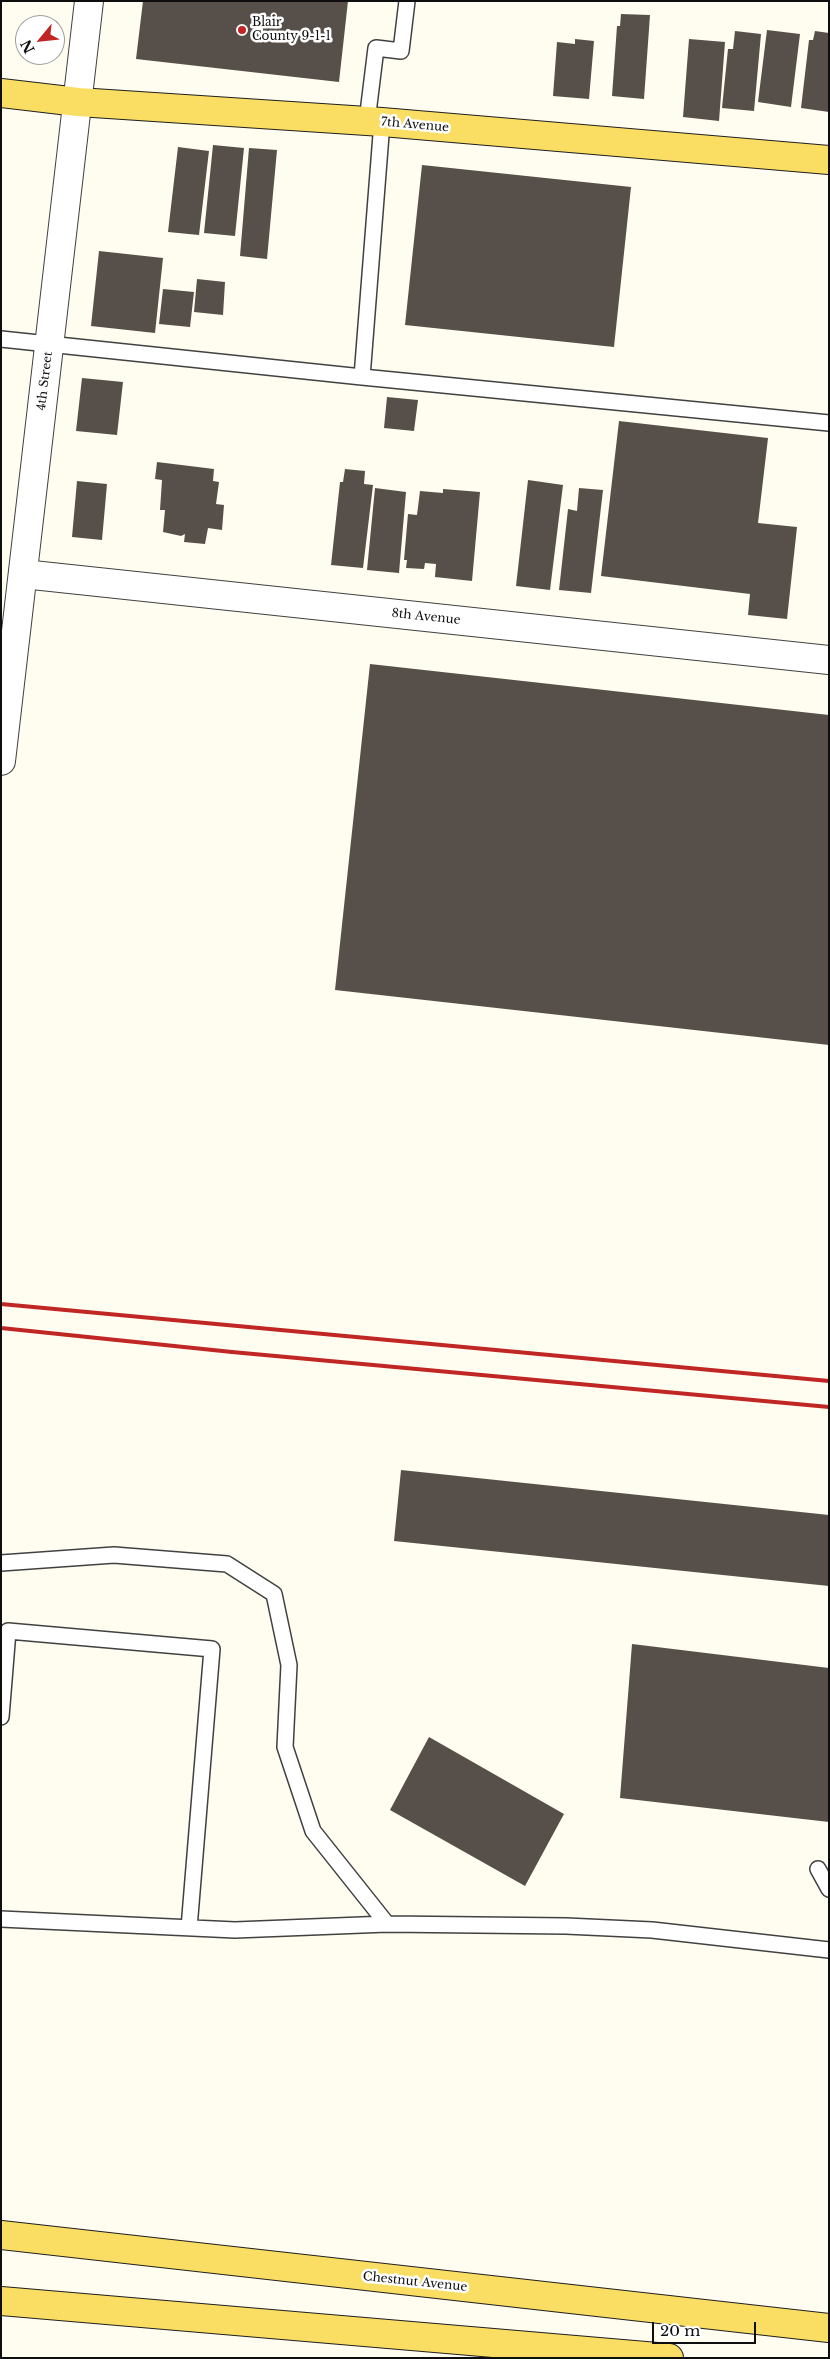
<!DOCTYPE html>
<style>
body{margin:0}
#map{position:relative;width:830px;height:2359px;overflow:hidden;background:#fffdef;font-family:"Libre Baskerville",serif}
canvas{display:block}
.frame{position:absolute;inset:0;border:2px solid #0e0e0e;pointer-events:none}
.north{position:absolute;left:15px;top:15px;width:50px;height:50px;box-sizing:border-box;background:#fff;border:1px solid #9f9f9f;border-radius:50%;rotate:242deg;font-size:14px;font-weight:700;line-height:20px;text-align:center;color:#0e0e0e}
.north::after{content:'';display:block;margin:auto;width:18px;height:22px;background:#c02624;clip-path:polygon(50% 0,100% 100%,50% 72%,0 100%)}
.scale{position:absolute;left:652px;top:2322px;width:104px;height:22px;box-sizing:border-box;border:2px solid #0e0e0e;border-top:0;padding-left:6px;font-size:15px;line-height:18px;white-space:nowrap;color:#0e0e0e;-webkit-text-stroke:4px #fff;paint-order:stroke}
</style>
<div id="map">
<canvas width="830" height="2359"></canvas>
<div class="frame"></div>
<div class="north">N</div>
<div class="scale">20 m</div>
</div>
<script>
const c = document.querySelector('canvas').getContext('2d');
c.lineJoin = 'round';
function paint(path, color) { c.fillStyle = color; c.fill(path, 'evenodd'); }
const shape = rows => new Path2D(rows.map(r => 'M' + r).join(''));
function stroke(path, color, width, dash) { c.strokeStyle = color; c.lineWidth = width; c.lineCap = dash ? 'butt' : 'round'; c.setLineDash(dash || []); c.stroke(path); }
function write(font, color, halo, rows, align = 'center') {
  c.font = font + ' "Libre Baskerville",serif'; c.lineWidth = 5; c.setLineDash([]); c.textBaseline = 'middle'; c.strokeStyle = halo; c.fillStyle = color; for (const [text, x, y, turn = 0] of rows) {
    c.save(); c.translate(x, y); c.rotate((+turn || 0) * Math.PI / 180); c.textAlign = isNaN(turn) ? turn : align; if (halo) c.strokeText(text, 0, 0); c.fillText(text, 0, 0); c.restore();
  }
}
paint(shape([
 [143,1,348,1,339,82,136,59],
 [621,14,650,15,644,99,612,96,617,26,620,26],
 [767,30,800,34,791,107,758,102],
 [735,31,761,34,754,111,722,108,728,49,733,49],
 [815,31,829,33,829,112,801,108,809,40,813,40],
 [575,39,594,41,589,99,553,96,557,42,575,44],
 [689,39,725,42,719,121,683,117],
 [213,145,244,148,235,236,204,233],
 [178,147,209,151,199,235,168,232],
 [249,148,277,150,267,259,240,256],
 [422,165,631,187,614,347,405,325],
 [99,251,163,258,155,333,91,326],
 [197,279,225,282,223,315,194,312],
 [163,289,194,292,190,327,159,324],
 [82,378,123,382,117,435,76,431],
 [387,397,418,400,414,431,384,428],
 [619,421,768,438,758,523,797,527,787,619,748,615,750,594,601,576],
 [157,462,214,469,213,481,219,482,216,504,224,505,222,530,208,528,205,544,184,542,185,534,181,536,163,532,165,510,160,510,162,480,155,479],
 [345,469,365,471,364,484,373,485,363,568,331,565,340,482,343,482],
 [528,480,563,485,550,590,516,586],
 [77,481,107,484,102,540,72,537],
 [375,488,406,492,399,573,367,570],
 [579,488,603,490,591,593,559,590,568,509,577,511],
 [443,489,480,492,472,581,435,577,436,564,425,563,424,569,406,568,407,560,404,560,408,514,417,515,420,491,443,493],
 [370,664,829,715,829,1045,335,990],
 [401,1470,829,1515,829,1586,394,1541],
 [632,1644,829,1668,829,1822,620,1798],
 [429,1737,564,1814,525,1886,390,1810]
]), '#57504a');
const service = shape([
 [367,121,376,48,401,51,407,1],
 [1,339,362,377,829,423],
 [362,377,382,122],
 [1,1563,114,1555,227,1564,274,1594,289,1665,285,1747,313,1831,387,1924],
 [1,1717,8,1631,212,1649,189,1928],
 [818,1869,829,1889],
 [1,1919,235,1930,387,1924,566,1926,652,1930,829,1950]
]);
const minor = shape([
 [1,761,89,1]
]);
const tertiary = shape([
 [23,574,829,660]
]);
const primary = shape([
 [1,93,78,102,382,122,829,160],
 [1,2235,829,2328],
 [1,2301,669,2358]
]);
stroke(service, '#414141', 18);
stroke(minor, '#414141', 30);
stroke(tertiary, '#414141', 30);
stroke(primary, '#1f1f1f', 30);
stroke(service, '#fff', 15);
stroke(minor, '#fff', 28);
stroke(tertiary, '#fff', 28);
stroke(primary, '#fade64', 28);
stroke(shape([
 [1,1304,829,1381],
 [1,1328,232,1352,829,1407]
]), '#c02624', 4);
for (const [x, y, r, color] of [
 [242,30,5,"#c02624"]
]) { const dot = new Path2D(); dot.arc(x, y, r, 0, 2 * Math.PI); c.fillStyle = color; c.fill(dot); stroke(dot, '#fff', 2); }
write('12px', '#0e0e0e', '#fff', [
 ["Blair",252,23],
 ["County 9-1-1",252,37]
], 'left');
write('12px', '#0e0e0e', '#fff', [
 ["7th Avenue",415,125,5],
 ["4th Street",45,381,-83],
 ["8th Avenue",426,617,6],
 ["Chestnut Avenue",415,2282,6]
]);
</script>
